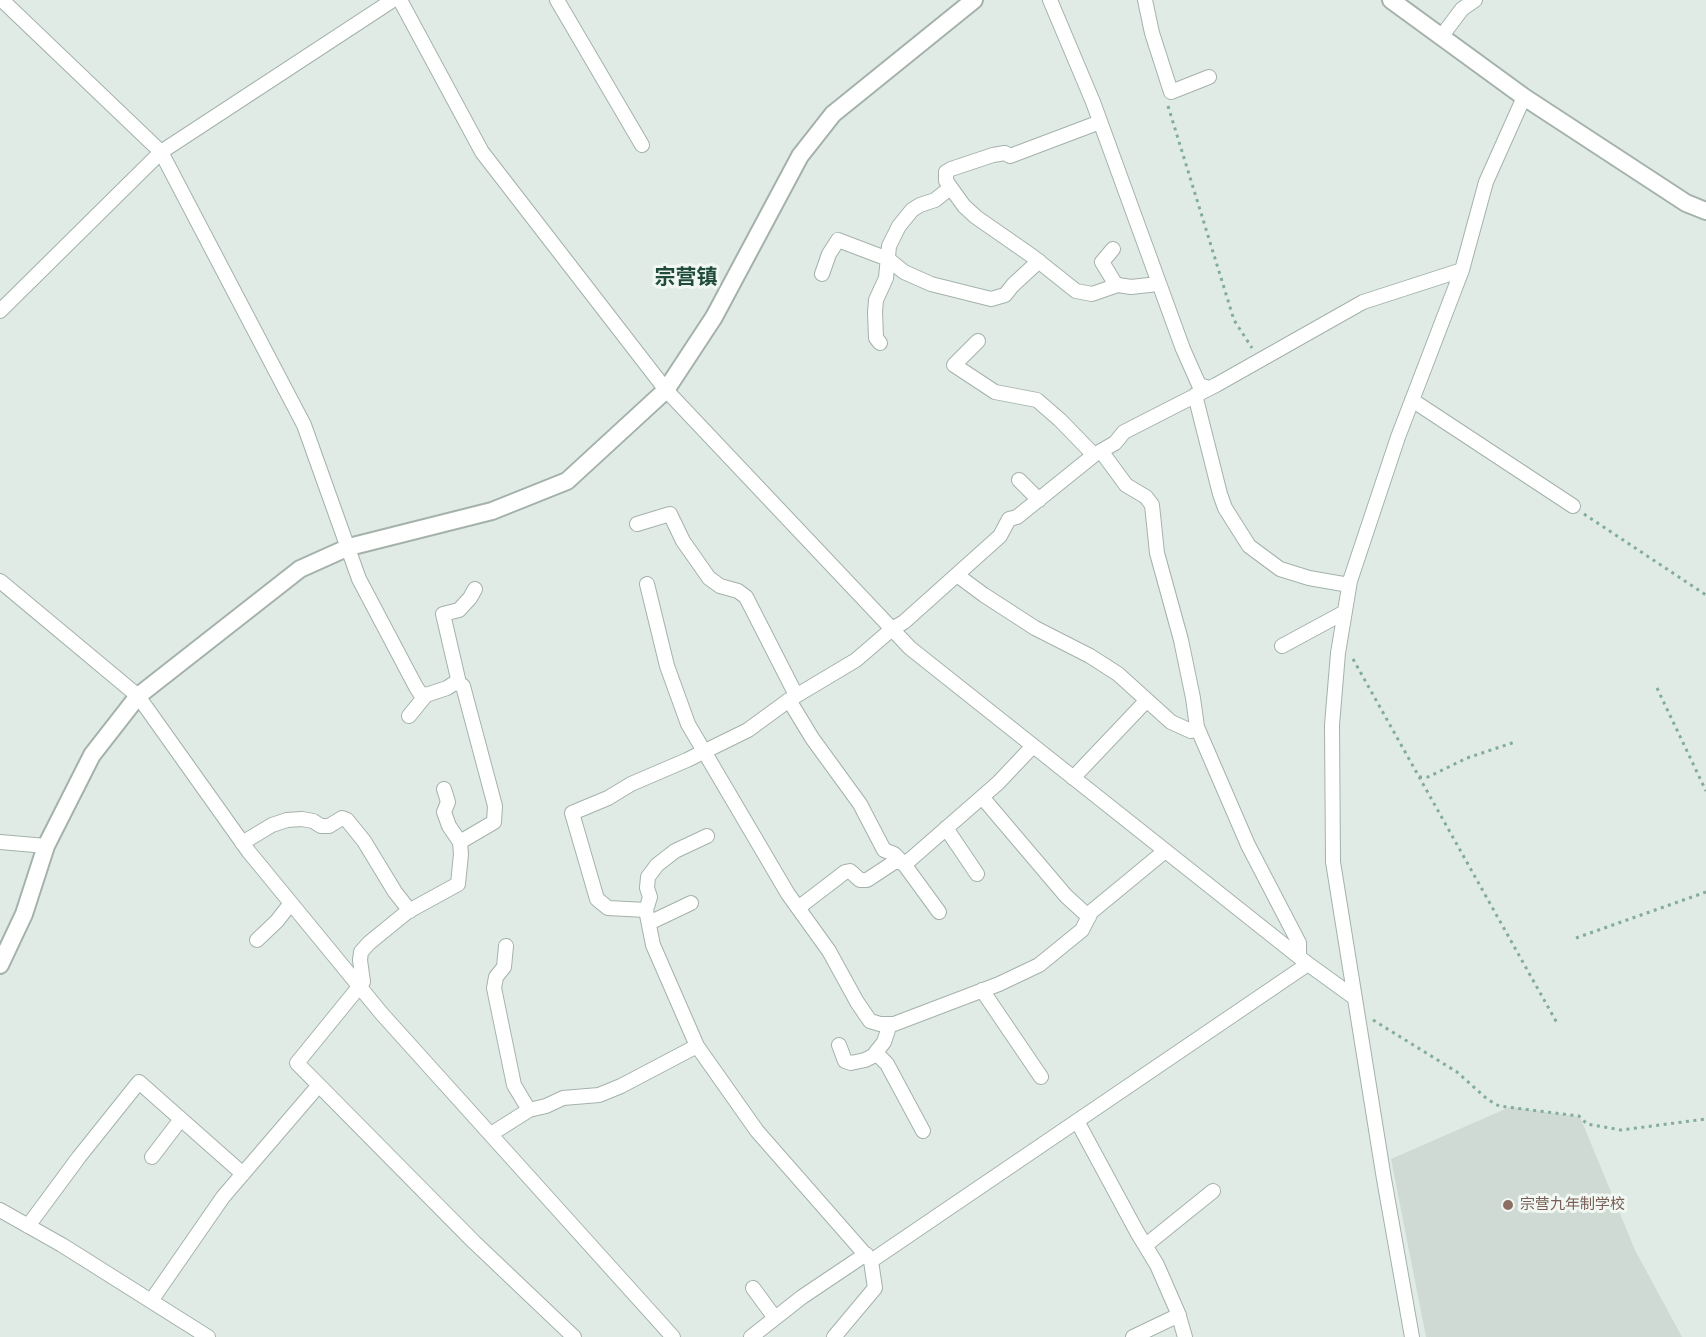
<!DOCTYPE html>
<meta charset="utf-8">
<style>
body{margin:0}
canvas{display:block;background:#e1ebe5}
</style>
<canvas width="1706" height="1337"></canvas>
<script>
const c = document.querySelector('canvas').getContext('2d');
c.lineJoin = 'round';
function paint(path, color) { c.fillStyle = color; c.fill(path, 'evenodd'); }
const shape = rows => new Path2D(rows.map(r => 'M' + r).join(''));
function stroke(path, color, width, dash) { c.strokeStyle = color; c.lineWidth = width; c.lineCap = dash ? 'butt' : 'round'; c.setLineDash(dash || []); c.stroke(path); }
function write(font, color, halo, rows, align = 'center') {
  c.font = font + ' Manrope,"Noto Sans SC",sans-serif'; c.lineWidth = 6; c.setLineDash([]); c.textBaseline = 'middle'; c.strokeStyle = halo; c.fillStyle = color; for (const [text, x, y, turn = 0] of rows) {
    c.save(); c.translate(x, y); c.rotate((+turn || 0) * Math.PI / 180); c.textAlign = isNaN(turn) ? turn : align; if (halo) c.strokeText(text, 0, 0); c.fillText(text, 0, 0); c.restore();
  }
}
paint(shape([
 [1510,1107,1580,1117,1635,1250,1682,1337,1426,1337,1391,1159]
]), '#cfdad4');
const minor = shape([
 [2,0,161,152,304,425,359,579,416,687,420,693,426,695,447,688,453,684,459,683,463,686,495,806,494,822,460,842,461,854,458,884,407,912,369,943,361,952,360,960,363,982,297,1063,474,1242,574,1337],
 [400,0,482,152,666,390,910,648,1308,964,1355,998],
 [557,0,642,145],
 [1050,0,1093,102,1183,349,1199,385,1209,388],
 [1145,0,1152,33,1171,92,1209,77],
 [1441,37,1462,9,1475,0],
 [1100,122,1010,156,1005,153,993,155,951,169,946,172,946,181,964,206,976,217,1032,256,1076,291,1092,294,1118,285,1131,287,1158,284],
 [1113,249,1102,262,1116,285],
 [822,274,829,254,838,240,888,259,904,272,931,284,991,299,1005,295,1013,285,1039,261],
 [0,311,161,152,393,0],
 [978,341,954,365,995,392,1037,400,1060,420,1094,455],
 [880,343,876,338,875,312,876,300,886,278,889,246,899,226,912,210,920,205,935,200,950,188],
 [1195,395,1220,494,1225,508,1249,546,1280,569,1309,578,1349,585],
 [1412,400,1573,506],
 [1101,451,1126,485,1146,497,1152,505,1157,553,1181,640,1193,698,1197,727,1248,845,1299,943,1299,957],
 [1019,480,1039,500],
 [637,524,670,514,683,541,709,578,720,586,738,591,746,597,796,695],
 [957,575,984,595,1035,628,1090,656,1118,674,1171,722,1191,731,1197,727],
 [0,581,138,696,249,852,382,1014,673,1337],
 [647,584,667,666,688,724,788,894,829,951,857,1002,870,1021,880,1024,894,1024,999,984,1039,965,1082,930,1091,912,1165,851],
 [1282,646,1343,613],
 [459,683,443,614,459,610,470,598,475,589],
 [789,700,812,738,860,804,884,850,894,854,904,864,939,912],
 [409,716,426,695],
 [1073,778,1147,700],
 [444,789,448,802,444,812,449,826,460,842],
 [982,797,1066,896,1089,917],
 [946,828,977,874],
 [707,836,675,851,657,865,648,877,647,888,650,897,646,910,653,945,697,1046,757,1131,871,1261],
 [0,842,46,846],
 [242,843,272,825,287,820,302,819,313,821,321,826,329,826,342,818,347,820,364,841,395,892,410,911],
 [798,908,845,872,850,871,860,880,867,880,896,861,904,864,911,859,998,783,1033,746],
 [646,910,608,908,597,899,572,813,608,798,631,784,687,760,748,730,789,700,856,660,892,629,904,622,1000,536,1009,519,1017,517,1094,455,1115,443,1124,432,1216,385,1363,302,1462,270],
 [649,923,691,903],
 [257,940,277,921,291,903],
 [506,946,504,967,496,977,494,988,514,1085,529,1110],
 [982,990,1041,1077],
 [839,1045,845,1061,851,1063,865,1060,873,1056,884,1042,890,1024],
 [876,1053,887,1064,923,1131],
 [1077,1121,1137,1232,1157,1265,1178,1313,1185,1337],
 [491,1134,529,1110,546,1106,563,1098,599,1095,621,1086,697,1046],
 [152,1157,181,1119],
 [0,1210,62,1245,208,1337],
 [28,1226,79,1157,139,1082,243,1174],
 [1146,1245,1213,1191],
 [753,1288,775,1318],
 [151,1301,223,1197,319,1085],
 [751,1337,802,1297,866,1254],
 [834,1337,875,1288,871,1261,1308,964],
 [1133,1337,1179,1315],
 [1412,1337,1384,1179,1333,862,1332,725,1338,653,1350,581,1398,437,1462,270,1486,182,1524,97]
]);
const tertiary = shape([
 [1391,0,1524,97,1686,203,1706,211],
 [0,965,24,914,46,846,92,755,138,696,300,569,349,547,492,511,567,481,666,390,714,317,800,156,833,114,974,0]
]);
stroke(minor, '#a4b2ab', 16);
stroke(tertiary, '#a4b2ab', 20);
stroke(shape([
 [1168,106,1234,320,1252,348],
 [1584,514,1706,595],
 [1353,659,1557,1023],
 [1657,688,1706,791],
 [1419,777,1428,777,1467,758,1515,742],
 [1576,938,1706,892],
 [1373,1020,1457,1072,1487,1099,1499,1106,1579,1116,1587,1124,1621,1130,1706,1119]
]), '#82ad9a', 3, [3, 4.5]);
stroke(minor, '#fff', 14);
stroke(tertiary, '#fff', 16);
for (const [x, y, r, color] of [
 [1508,1205,6,"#8d6e63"]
]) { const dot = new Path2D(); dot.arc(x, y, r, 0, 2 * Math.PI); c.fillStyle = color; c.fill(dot); stroke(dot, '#f1f7f3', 2); }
write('15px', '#785e54', '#f1f7f3', [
 ["宗营九年制学校",1520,1205]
], 'left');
write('bold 21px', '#1f4b3b', '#f1f7f3', [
 ["宗营镇",686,278]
]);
</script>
